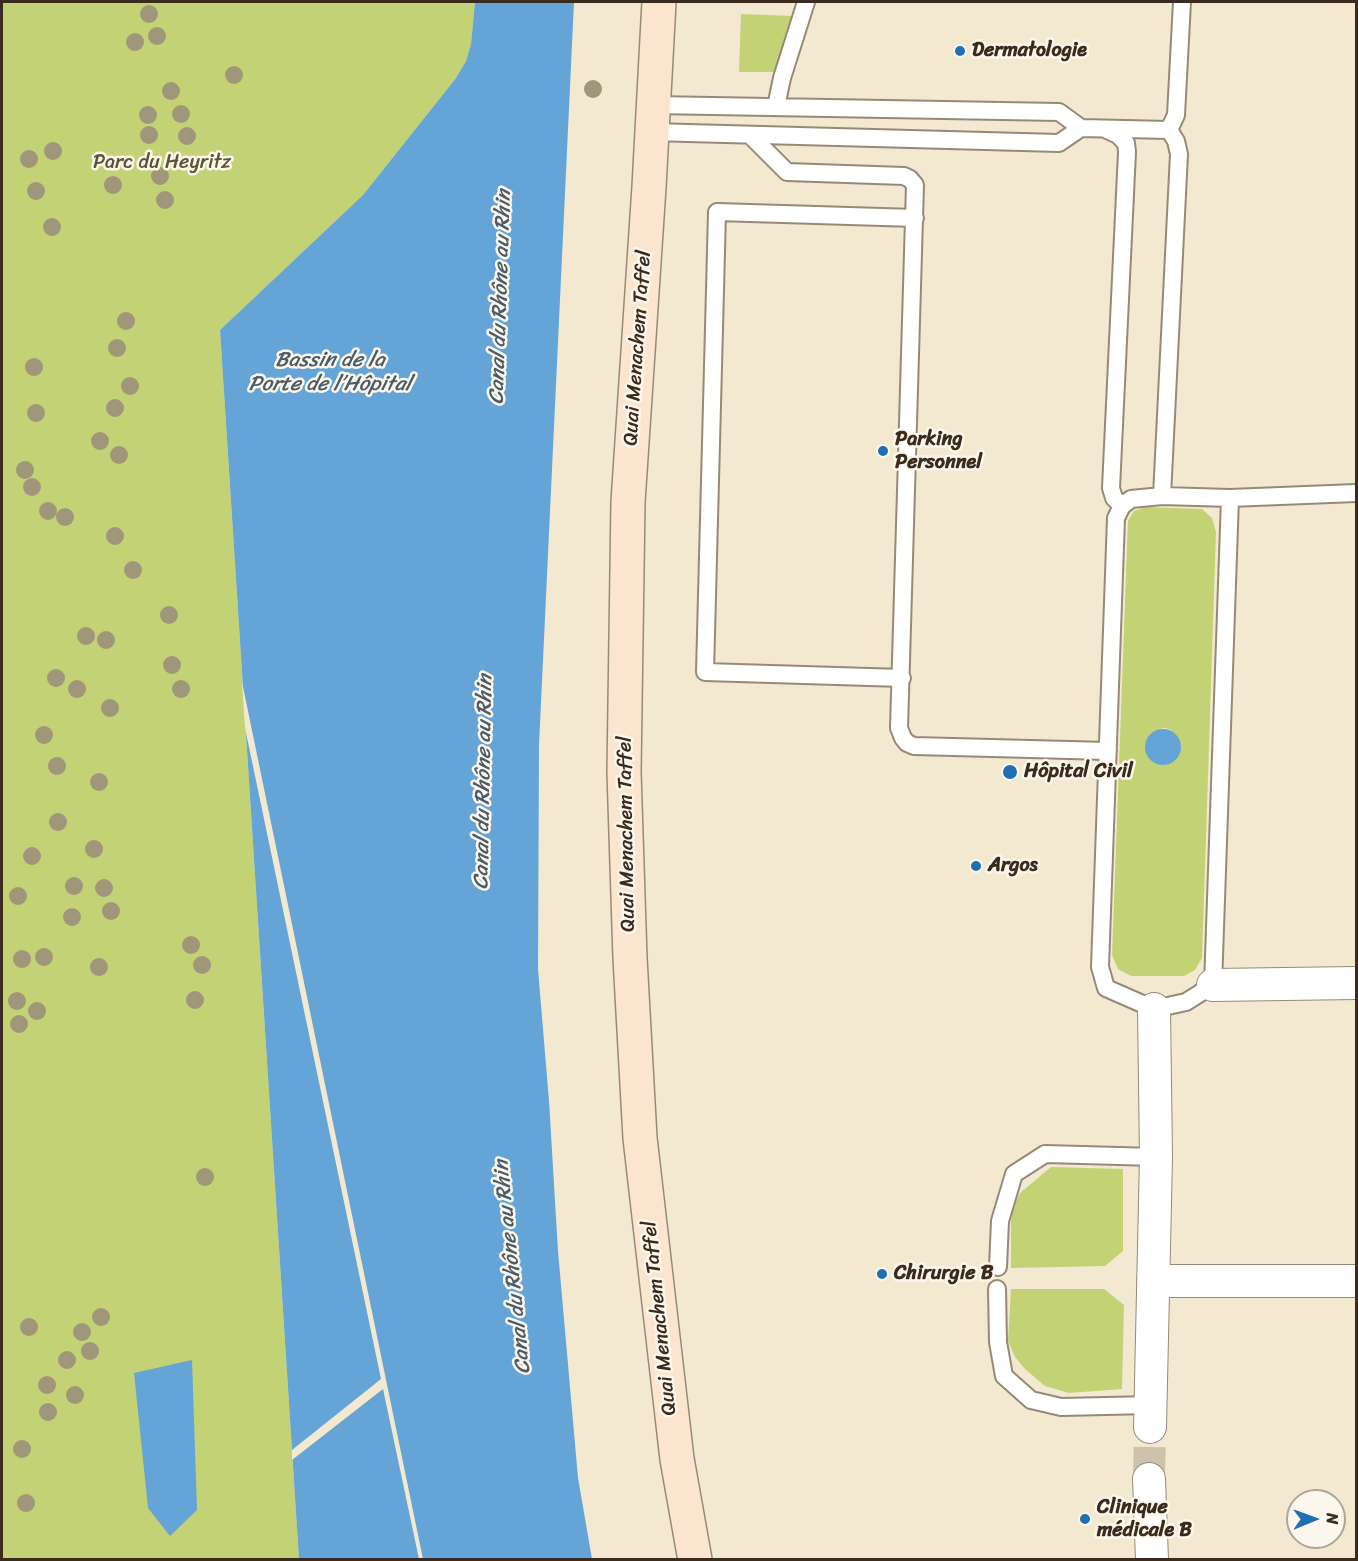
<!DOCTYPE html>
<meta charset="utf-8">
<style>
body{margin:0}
#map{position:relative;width:1358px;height:1561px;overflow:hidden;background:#f2e9d0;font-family:Sriracha,sans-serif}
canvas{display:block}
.frame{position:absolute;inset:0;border:3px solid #3b2a1e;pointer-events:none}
.north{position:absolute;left:1286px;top:1489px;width:60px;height:60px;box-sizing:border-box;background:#fbf7ec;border:2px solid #aea59a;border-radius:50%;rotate:89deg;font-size:16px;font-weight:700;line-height:24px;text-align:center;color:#3b2a1e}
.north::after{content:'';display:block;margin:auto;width:21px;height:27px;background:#1f6fb2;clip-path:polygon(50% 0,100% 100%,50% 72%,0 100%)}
</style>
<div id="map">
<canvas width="1358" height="1561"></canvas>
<div class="frame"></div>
<div class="north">N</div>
</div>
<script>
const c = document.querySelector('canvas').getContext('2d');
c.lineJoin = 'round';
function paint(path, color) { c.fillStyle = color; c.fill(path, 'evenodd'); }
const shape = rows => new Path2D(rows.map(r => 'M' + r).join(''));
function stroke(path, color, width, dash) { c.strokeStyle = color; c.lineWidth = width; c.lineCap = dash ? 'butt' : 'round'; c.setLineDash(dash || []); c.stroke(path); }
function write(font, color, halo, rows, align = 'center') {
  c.font = font + ' Sriracha,sans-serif'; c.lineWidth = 5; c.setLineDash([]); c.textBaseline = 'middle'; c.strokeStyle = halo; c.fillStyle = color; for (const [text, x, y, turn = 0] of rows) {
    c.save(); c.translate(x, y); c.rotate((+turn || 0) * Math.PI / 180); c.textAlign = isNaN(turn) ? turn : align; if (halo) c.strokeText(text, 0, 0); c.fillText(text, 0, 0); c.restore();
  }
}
paint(shape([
 [2,2,475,2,471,44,466,61,456,78,363,195,220,330,299,1559,2,1560],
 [741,14,792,16,775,72,739,72],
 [1146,507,1202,509,1212,518,1216,532,1202,958,1195,970,1184,976,1131,976,1118,969,1112,955,1128,521,1134,511],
 [1165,728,1171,730,1176,760,1165,765,1153,762,1146,752,1159,729],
 [1051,1167,1123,1169,1123,1251,1105,1266,1011,1268,1011,1221,1013,1207,1020,1193],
 [1011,1289,1104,1289,1124,1305,1122,1389,1069,1393,1045,1386,1025,1369,1015,1357,1008,1341]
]), '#c3d274');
paint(shape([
 [475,2,574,2,539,745,538,969,549,1101,558,1251,578,1478,592,1559,299,1559,220,330,363,195,456,78,466,61,471,44],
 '1145 747a18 18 0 1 1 36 0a18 18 0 1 1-36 0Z',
 [192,1360,197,1510,170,1536,148,1508,134,1373]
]), '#65a4d7');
paint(shape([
 [242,682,423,1559,419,1559,383,1389,292,1460,292,1450,381,1379,245,728]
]), '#f2e9d0');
stroke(shape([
 [1149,1479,1150,1427]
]), '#cdc3ac', 32, [32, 16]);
const service = shape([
 [654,105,1059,112,1081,128,1169,130],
 [776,107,782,78,806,2],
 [1107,130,1118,135,1126,143,1127,152,1111,488,1114,498,1122,506],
 [1169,130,1176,115,1182,2],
 [651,132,1059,143,1081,128],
 [750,135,787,172,904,176,910,179,915,185,899,728,903,738,907,743,914,746,1108,751],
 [1162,496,1230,498,1213,985,1186,1002,1154,1009,1106,988,1100,967,1116,518,1122,506,1131,499,1162,496],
 [1162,496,1179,154,1176,141,1169,130],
 [1230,498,1356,493],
 [902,678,705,672,715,290,717,212,915,218],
 [998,1267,1000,1221,1014,1174,1045,1154,1156,1157],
 [997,1289,998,1342,1004,1376,1031,1400,1061,1407,1151,1405]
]);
const minor = shape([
 [1213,985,1356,983],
 [1153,1281,1356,1281],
 [1150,1427,1156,1157,1154,1009],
 [1149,1479,1152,1560]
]);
const secondary = shape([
 [659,2,649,187,628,502,624,772,630,958,640,1138,677,1459,695,1560]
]);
stroke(service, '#968a77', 20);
stroke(minor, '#968a77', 34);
stroke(secondary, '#968a77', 36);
stroke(service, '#fff', 16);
stroke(minor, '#fff', 32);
stroke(secondary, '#fbe5cf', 33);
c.fillStyle = '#a0977a';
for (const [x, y] of [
 [149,14],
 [157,36],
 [135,42],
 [234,75],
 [593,89],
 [171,91],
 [181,114],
 [148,115],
 [149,135],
 [187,136],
 [53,151],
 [29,159],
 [160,176],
 [113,185],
 [36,191],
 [165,200],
 [52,227],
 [126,321],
 [117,348],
 [34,367],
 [130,386],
 [115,408],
 [36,413],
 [100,441],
 [119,455],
 [25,470],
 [32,487],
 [48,511],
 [65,517],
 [115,536],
 [133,570],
 [169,615],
 [86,636],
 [106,640],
 [172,665],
 [56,678],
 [77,689],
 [181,689],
 [110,708],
 [44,735],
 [57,766],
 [99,782],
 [58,822],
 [94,849],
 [32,856],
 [74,886],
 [104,888],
 [18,896],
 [111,911],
 [72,917],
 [191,945],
 [44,957],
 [22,959],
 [202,965],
 [99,967],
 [195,1000],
 [17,1001],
 [37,1011],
 [19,1024],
 [205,1177],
 [101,1317],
 [29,1327],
 [82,1332],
 [90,1351],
 [67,1360],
 [47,1385],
 [75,1395],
 [48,1412],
 [22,1449],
 [26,1503]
]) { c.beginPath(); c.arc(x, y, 9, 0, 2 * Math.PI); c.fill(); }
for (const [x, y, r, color] of [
 [960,51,6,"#1f6fb2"],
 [883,451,6,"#1f6fb2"],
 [1010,772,8,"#1f6fb2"],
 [976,866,6,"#1f6fb2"],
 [882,1274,6,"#1f6fb2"],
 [1085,1519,6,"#1f6fb2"]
]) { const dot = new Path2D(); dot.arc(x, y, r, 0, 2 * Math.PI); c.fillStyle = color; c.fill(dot); stroke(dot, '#fbf7ec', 2); }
write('bold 20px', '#3b2a1e', '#fbf7ec', [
 ["Dermatologie",972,51],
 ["Parking",895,440],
 ["Personnel",895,463],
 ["Hôpital Civil",1024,772],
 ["Argos",988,866],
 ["Chirurgie B",894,1274],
 ["Clinique",1097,1508],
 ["médicale B",1097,1531]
], 'left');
write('20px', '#5d5434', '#fbf7ec', [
 ["Parc du Heyritz",162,163]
]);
write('20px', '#3b2a1e', '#fbf7ec', [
 ["Quai Menachem Taffel",638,348,-86],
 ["Quai Menachem Taffel",627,834,-91],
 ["Quai Menachem Taffel",660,1318,-96]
]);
write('italic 21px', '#4c5b68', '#fbf7ec', [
 ["Canal du Rhône au Rhin",501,297,-88],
 ["Bassin de la",330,361],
 ["Porte de l’Hôpital",330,385],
 ["Canal du Rhône au Rhin",484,782,-89],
 ["Canal du Rhône au Rhin",513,1267,-96]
]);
</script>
